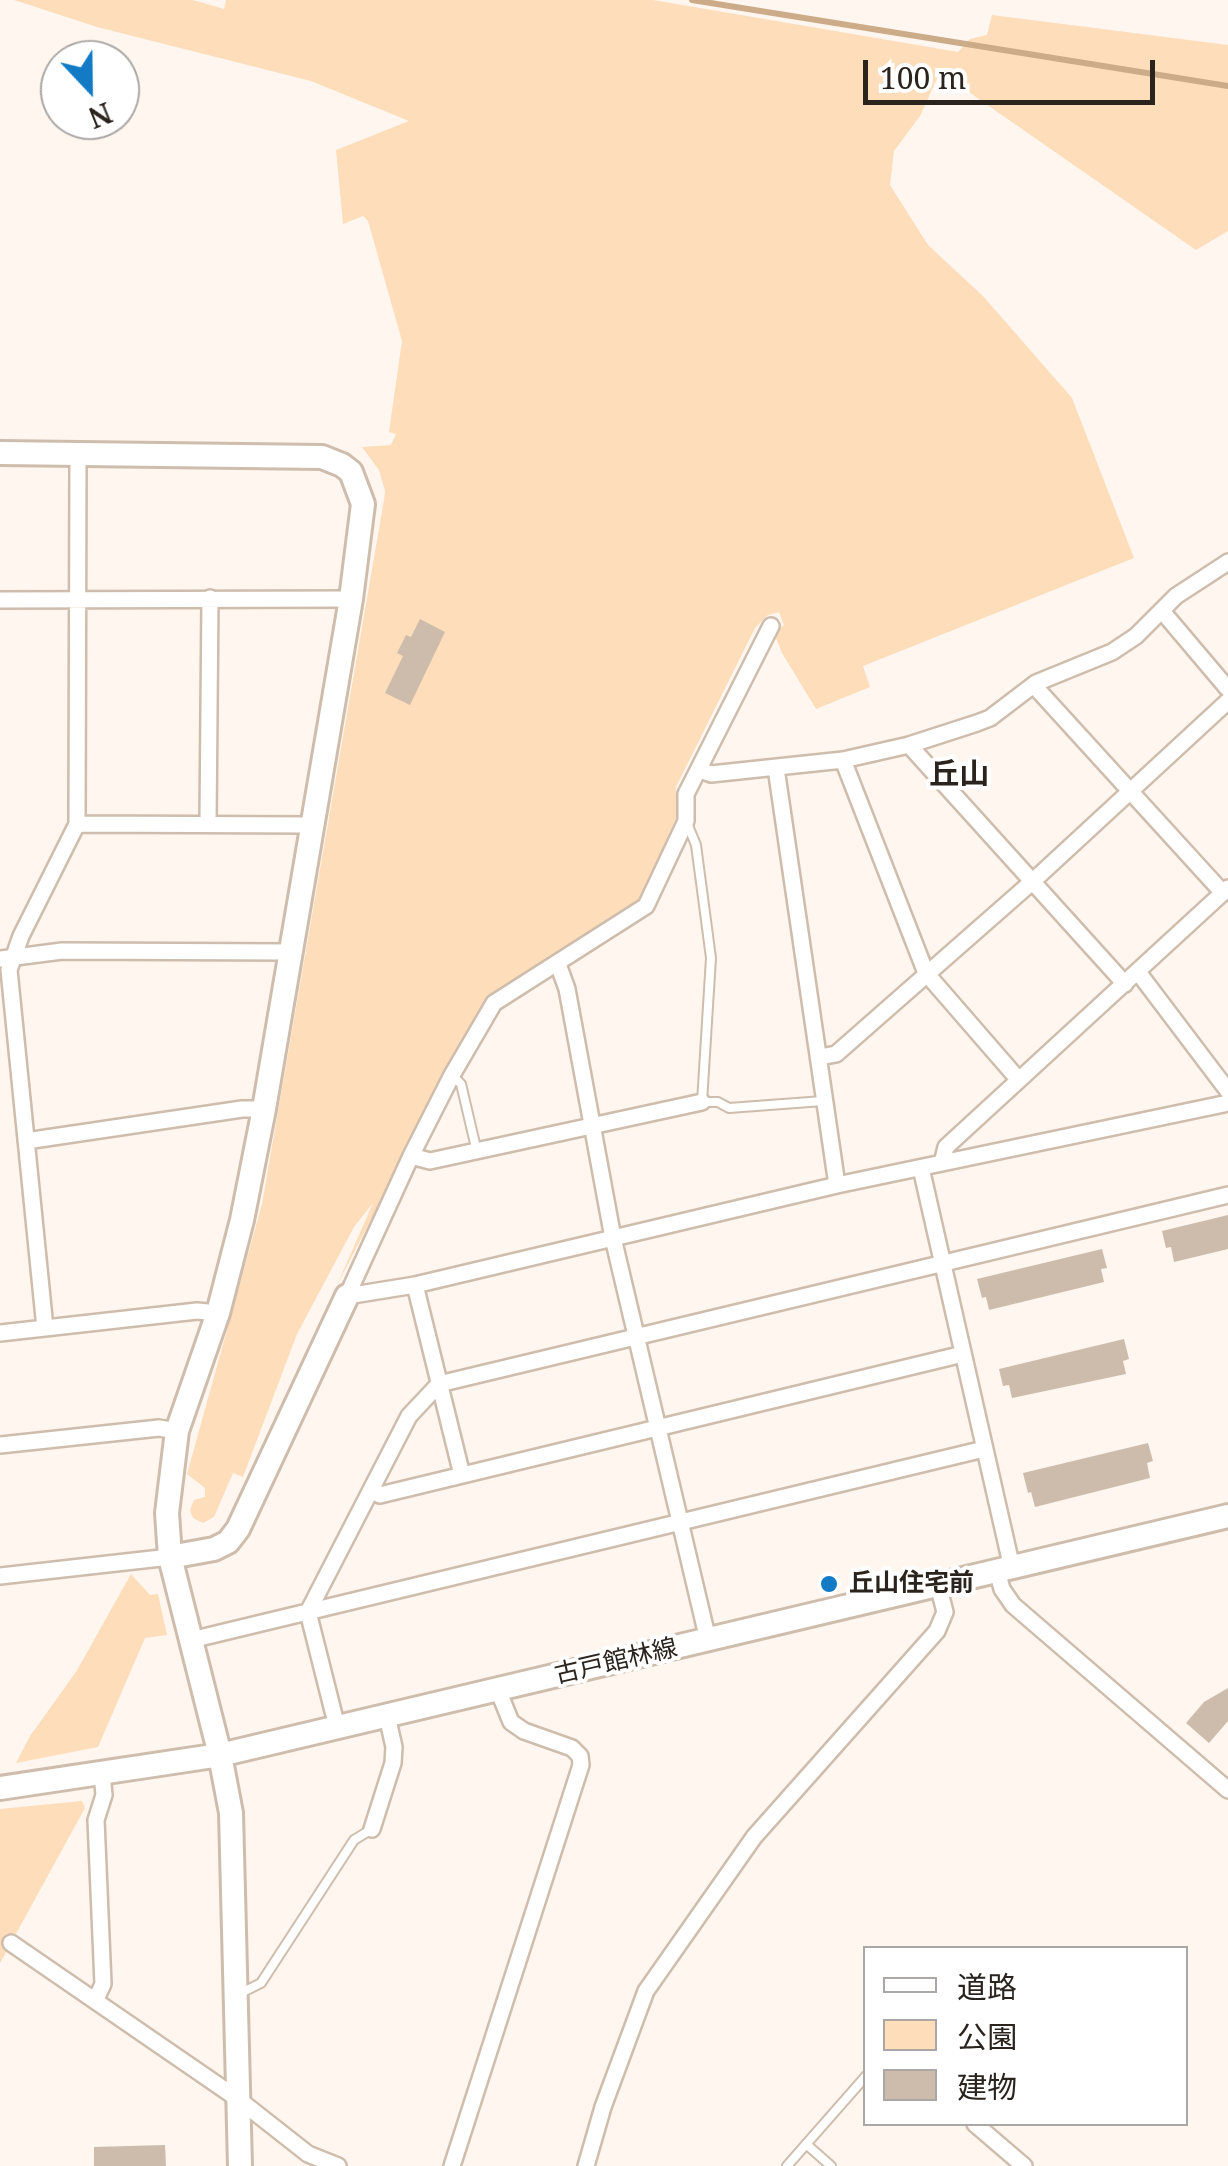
<!DOCTYPE html>
<meta charset="utf-8">
<style>
body{margin:0}
#map{position:relative;width:1228px;height:2166px;overflow:hidden;background:#fef6ef;font-family:"Noto Serif","Noto Sans JP",serif}
canvas{display:block}
.legend{position:absolute;left:863px;top:1946px;width:325px;height:180px;box-sizing:border-box;background:#fff;border:2px solid #aaa7a5;margin:0;padding:12px 18px;list-style:none;font-size:30px;color:#2b241e}
.legend li{display:flex;align-items:center;gap:20px;height:50px}
.legend b{width:50px;border:2px solid #aaa7a5}
.north{position:absolute;left:40px;top:40px;width:100px;height:100px;box-sizing:border-box;background:#fff;border:2px solid #aaa7a5;border-radius:50%;rotate:158deg;font-size:28px;font-weight:700;line-height:40px;text-align:center;color:#2b241e}
.north::after{content:'';display:block;margin:auto;width:35px;height:45px;background:#137ac5;clip-path:polygon(50% 0,100% 100%,50% 72%,0 100%)}
.scale{position:absolute;left:863px;top:60px;width:292px;height:45px;box-sizing:border-box;border:5px solid #2b241e;border-top:0;padding-left:12px;font-size:30px;line-height:35px;white-space:nowrap;color:#2b241e;-webkit-text-stroke:8px #fff;paint-order:stroke}
</style>
<div id="map">
<canvas width="1228" height="2166"></canvas>
<ul class="legend">
<li><b style="height:12px;background:#fff"></b>道路</li>
<li><b style="height:28px;background:#feddba"></b>公園</li>
<li><b style="height:28px;background:#cdbcab"></b>建物</li>
</ul>
<div class="north">N</div>
<div class="scale">100 m</div>
</div>
<script>
const c = document.querySelector('canvas').getContext('2d');
c.lineJoin = 'round';
function paint(path, color) { c.fillStyle = color; c.fill(path, 'evenodd'); }
const shape = rows => new Path2D(rows.map(r => 'M' + r).join(''));
function stroke(path, color, width, dash) { c.strokeStyle = color; c.lineWidth = width; c.lineCap = dash ? 'butt' : 'round'; c.setLineDash(dash || []); c.stroke(path); }
function write(font, color, halo, rows, align = 'center') {
  c.font = font + ' "Noto Serif","Noto Sans JP",serif'; c.lineWidth = 8; c.setLineDash([]); c.textBaseline = 'middle'; c.strokeStyle = halo; c.fillStyle = color; for (const [text, x, y, turn = 0] of rows) {
    c.save(); c.translate(x, y); c.rotate((+turn || 0) * Math.PI / 180); c.textAlign = isNaN(turn) ? turn : align; if (halo) c.strokeText(text, 0, 0); c.fillText(text, 0, 0); c.restore();
  }
}
paint(shape([
 [14,0,193,0,224,9,226,0,653,0,958,52,970,39,987,35,992,15,1228,45,1228,231,1196,250,940,72,920,116,894,151,890,185,928,245,983,296,1072,398,1134,558,863,666,870,687,816,709,782,653,774,633,784,625,779,612,768,615,755,628,676,787,676,818,642,895,635,903,493,993,484,1002,337,1285,373,1203,354,1227,297,1334,243,1477,233,1473,214,1517,203,1523,193,1518,190,1510,194,1500,205,1497,205,1488,187,1474,262,1204,384,500,385,491,379,470,362,447,391,445,396,434,389,432,402,341,368,221,363,216,343,224,336,150,409,121,311,81,97,27],
 [131,1574,150,1595,158,1594,167,1635,145,1638,98,1747,16,1763,30,1736,76,1672],
 [82,1801,85,1808,0,1963,0,1809]
]), '#feddba');
stroke(shape([
 [692,0,1228,86]
]), '#ccab89', 6);
paint(shape([
 [420,619,445,632,410,705,385,693,403,656,397,653,406,635,411,637],
 [1228,1215,1228,1249,1174,1262,1171,1247,1166,1248,1162,1231],
 [1102,1249,1107,1268,1101,1269,1104,1282,989,1310,986,1297,982,1298,977,1279],
 [1124,1339,1129,1359,1123,1361,1126,1374,1012,1398,1009,1385,1003,1386,999,1369],
 [1148,1443,1153,1461,1147,1463,1150,1478,1035,1507,1031,1492,1028,1493,1023,1473],
 [1228,1688,1228,1721,1209,1743,1186,1723,1204,1702],
 [165,2145,166,2166,94,2166,94,2147]
]), '#cdbcab');
const lane = shape([
 [687,823,696,845,711,958,702,1102,718,1102,729,1108,823,1101],
 [453,1076,461,1084,477,1152],
 [239,1994,261,1983,354,1840,372,1829],
 [806,2144,831,2166],
 [787,2166,866,2076]
]);
const street = shape([
 [0,600,351,599],
 [1162,611,1228,689],
 [771,626,686,794,686,821,646,906,494,1003,452,1075,411,1156,347,1296,415,1285,837,1185,1228,1103],
 [1036,683,1038,690,1223,893],
 [909,745,1125,984],
 [843,760,926,973,1018,1079],
 [776,768,837,1185],
 [700,770,711,774,843,760,909,745,977,723,990,718,1036,683,1112,652,1136,636,1176,596,1228,562],
 [208,823,210,598],
 [77,824,313,825],
 [0,959,62,951,292,952],
 [558,964,567,989,613,1238,708,1640],
 [1138,972,1228,1091],
 [820,1057,836,1054,1033,881,1228,701],
 [26,1141,242,1109,264,1109],
 [411,1156,430,1161,702,1102],
 [942,1163,946,1147,1228,888],
 [921,1168,1012,1568],
 [415,1285,462,1475],
 [45,1328,9,970,21,936,77,824,78,454],
 [0,1333,197,1311,218,1313],
 [0,1445,159,1428,177,1431],
 [371,1491,380,1495,963,1354],
 [997,1571,1002,1589,1013,1605,1228,1790],
 [0,1576,170,1557],
 [191,1640,984,1449],
 [337,1727,308,1612,409,1416,439,1384,1228,1195],
 [372,1829,393,1763,394,1747,387,1716],
 [11,1943,238,2099,308,2154,338,2166],
 [96,1999,103,1984,96,1820,104,1795,102,1773],
 [975,2124,1024,2166],
 [452,2166,581,1765,580,1756,572,1748,524,1731,511,1722,498,1690],
 [586,2166,603,2107,646,1991,754,1837,937,1631,945,1612,938,1585]
]);
const secondary = shape([
 [0,453,322,457,342,465,351,472,363,504,351,599,264,1109,242,1220,218,1313,177,1431,167,1513,170,1557,220,1755,231,1813,240,2166],
 [170,1557,214,1549,228,1542,238,1529,347,1296],
 [0,1788,220,1755,1228,1516]
]);
stroke(lane, '#cebdac', 12);
stroke(street, '#cebdac', 20);
stroke(secondary, '#cebdac', 28);
stroke(lane, '#fff', 8);
stroke(street, '#fff', 15);
stroke(secondary, '#fff', 22);
for (const [x, y, r, color] of [
 [829,1584,10,"#137ac5"]
]) { const dot = new Path2D(); dot.arc(x, y, r, 0, 2 * Math.PI); c.fillStyle = color; c.fill(dot); stroke(dot, '#fff', 4); }
write('bold 25px', '#2b241e', '#fff', [
 ["丘山住宅前",849,1584]
], 'left');
write('25px', '#2b241e', '#fff', [
 ["古戸館林線",616,1662,-13]
]);
write('bold 30px', '#2b241e', '#fff', [
 ["丘山",959,775]
]);
</script>
